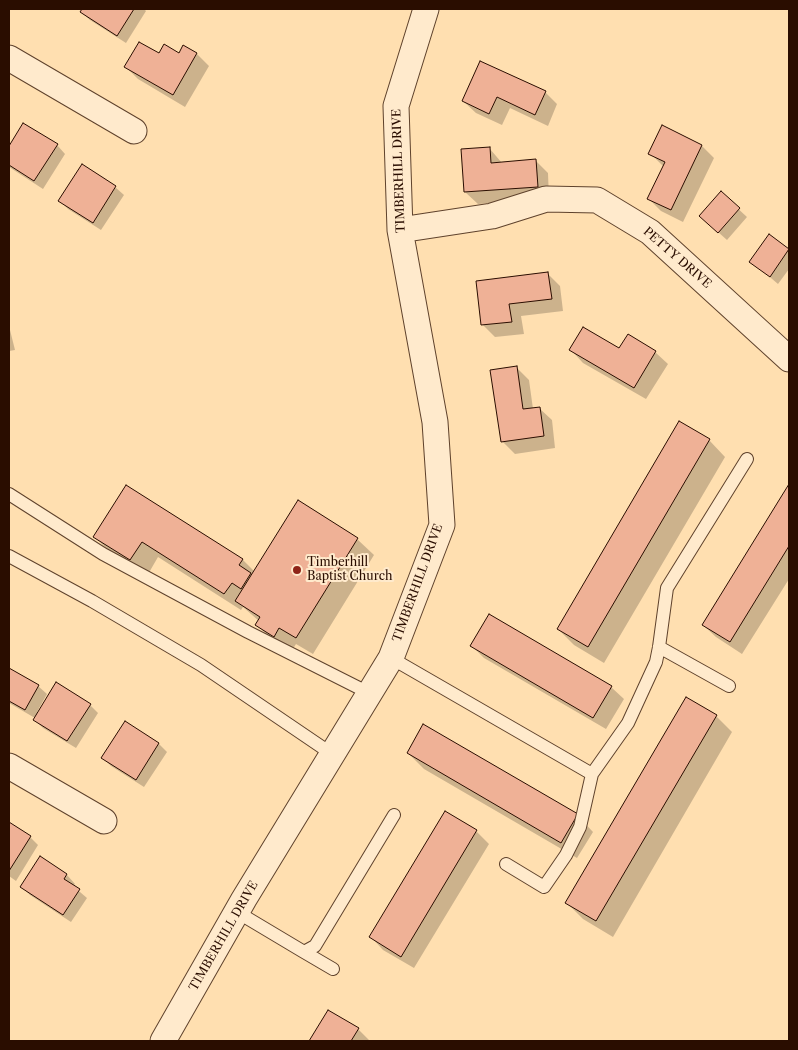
<!DOCTYPE html>
<style>
body{margin:0}
#map{position:relative;width:798px;height:1050px;overflow:hidden;background:#ffdfb0;font-family:"Libre Caslon Text",serif}
canvas{display:block}
.frame{position:absolute;inset:0;border:10px solid #2a0d00;pointer-events:none}
</style>
<div id="map">
<canvas width="798" height="1050"></canvas>
<div class="frame"></div>
</div>
<script>
const c = document.querySelector('canvas').getContext('2d');
c.lineJoin = 'round';
function paint(path, color) { c.fillStyle = color; c.fill(path, 'evenodd'); }
const shape = rows => new Path2D(rows.map(r => 'M' + r).join(''));
function stroke(path, color, width, dash) { c.strokeStyle = color; c.lineWidth = width; c.lineCap = dash ? 'butt' : 'round'; c.setLineDash(dash || []); c.stroke(path); }
function write(font, color, halo, rows, align = 'center') {
  c.font = font + ' "Libre Caslon Text",serif'; c.lineWidth = 4; c.setLineDash([]); c.textBaseline = 'middle'; c.strokeStyle = halo; c.fillStyle = color; for (const [text, x, y, turn = 0] of rows) {
    c.save(); c.translate(x, y); c.rotate((+turn || 0) * Math.PI / 180); c.textAlign = isNaN(turn) ? turn : align; if (halo) c.strokeText(text, 0, 0); c.fillText(text, 0, 0); c.restore();
  }
}
paint(shape([
 [83,9,144,9,146,11,126,43,90,20,81,12],
 [197,54,209,66,185,107,138,79,126,67,159,55],
 [481,62,545,92,557,104,548,126,510,108,502,125,476,113,463,101],
 [24,124,57,145,65,154,43,189,9,167,9,148],
 [702,146,714,158,683,222,661,211,649,199,664,167,650,153],
 [490,149,502,163,535,160,548,173,549,199,478,204,465,192],
 [82,166,115,187,124,195,101,230,68,209,60,201],
 [721,193,747,217,727,240,709,224],
 [769,236,789,251,789,269,778,284,751,261],
 [548,274,560,286,563,311,521,316,524,334,495,337,483,325,477,283],
 [9,326,15,350,9,351],
 [571,350,655,352,668,364,646,399,583,363],
 [516,367,529,380,533,409,539,408,552,420,555,448,515,454,502,441],
 [709,440,725,457,604,663,574,645,558,629],
 [789,486,789,579,742,654,716,637,703,625],
 [126,487,243,560,255,572,357,539,374,555,313,654,296,644,291,652,273,641,257,625,259,621,243,607,241,610,158,557,147,576,111,553,95,537],
 [472,646,611,687,624,699,606,729,484,658],
 [9,669,38,686,47,694,37,712,38,713,90,705,98,713,76,748,43,728,34,719,35,718,9,703],
 [686,698,716,716,732,732,613,937,583,919,566,902],
 [126,723,159,744,167,752,144,787,111,766,103,758],
 [408,753,577,815,593,832,577,858,424,769],
 [446,813,476,831,489,844,414,968,383,950,371,937],
 [9,823,30,837,38,845,16,881,9,876],
 [40,858,67,875,75,884,73,886,87,898,71,922,30,895,22,887],
 [328,1012,358,1029,370,1041,311,1041]
]), '#0003');
const building = shape([
 [82,9,134,9,117,36,80,12,82,9],
 [139,42,159,53,164,44,179,53,183,45,197,53,173,95,124,67,139,42],
 [480,61,546,91,535,115,497,97,489,114,462,101,480,61],
 [23,123,58,144,34,181,9,165,9,146,23,123],
 [662,125,702,145,671,210,647,199,665,162,648,154,662,125],
 [490,147,491,163,536,159,538,187,464,192,461,149,490,147],
 [82,164,116,186,93,223,58,201,82,164],
 [721,191,740,208,718,233,699,216,721,191],
 [769,234,789,249,770,277,749,262,769,234],
 [548,272,552,299,509,304,512,322,481,325,476,281,548,272],
 [583,327,619,348,628,334,656,351,634,388,569,350,583,327],
 [517,366,523,409,540,407,544,436,501,442,490,370,517,366],
 [679,421,710,439,588,647,557,629,679,421],
 [789,484,789,546,730,642,702,625,789,484],
 [126,485,243,559,239,565,251,573,241,589,232,583,224,594,142,542,130,560,93,537,126,485],
 [298,500,358,538,296,638,279,628,274,637,255,625,260,617,235,601,298,500],
 [489,614,612,686,593,718,470,646,489,614],
 [9,668,39,685,25,710,9,701,9,668],
 [56,682,91,704,67,741,33,720,56,682],
 [686,697,717,715,596,921,565,903,686,697],
 [125,721,159,743,136,780,101,758,125,721],
 [423,724,578,814,561,843,407,753,423,724],
 [445,811,477,830,401,957,369,937,445,811],
 [9,822,31,836,9,871,9,822],
 [40,856,67,874,64,879,80,889,63,915,20,887,40,856],
 [328,1010,359,1028,351,1041,309,1041,328,1010]
]);
paint(building, '#efb196');
stroke(building, '#2a0d00', 1);
const lane = shape([
 [9,494,103,554,248,632,369,693],
 [9,556,92,601,201,665,332,754],
 [659,647,729,686],
 [391,658,592,774,628,723,656,662,659,647,667,588,747,459],
 [506,864,544,887,566,855,580,827,592,774],
 [237,912,304,952,315,946,394,815],
 [304,952,333,969]
]);
const street = shape([
 [9,58,134,131],
 [400,230,492,216,546,199,597,200,650,232,789,359],
 [9,766,104,821],
 [163,1041,244,899,391,658,442,525,435,422,400,230,396,106,426,9]
]);
stroke(lane, '#5f422c', 14);
stroke(street, '#5f422c', 27);
stroke(lane, '#ffeacc', 12);
stroke(street, '#ffeacc', 25);
for (const [x, y, r, color] of [
 [297,570,5,"#8f2418"]
]) { const dot = new Path2D(); dot.arc(x, y, r, 0, 2 * Math.PI); c.fillStyle = color; c.fill(dot); stroke(dot, '#ffeacc', 2); }
write('12px', '#2a0d00', '#ffeacc', [
 ["TIMBERHILL DRIVE",399,171,-92],
 ["PETTY DRIVE",677,258,41],
 ["TIMBERHILL DRIVE",418,583,-70],
 ["TIMBERHILL DRIVE",224,936,-60]
]);
write('12px', '#2a0d00', '#ffeacc', [
 ["Timberhill",307,563],
 ["Baptist Church",307,577]
], 'left');
</script>
